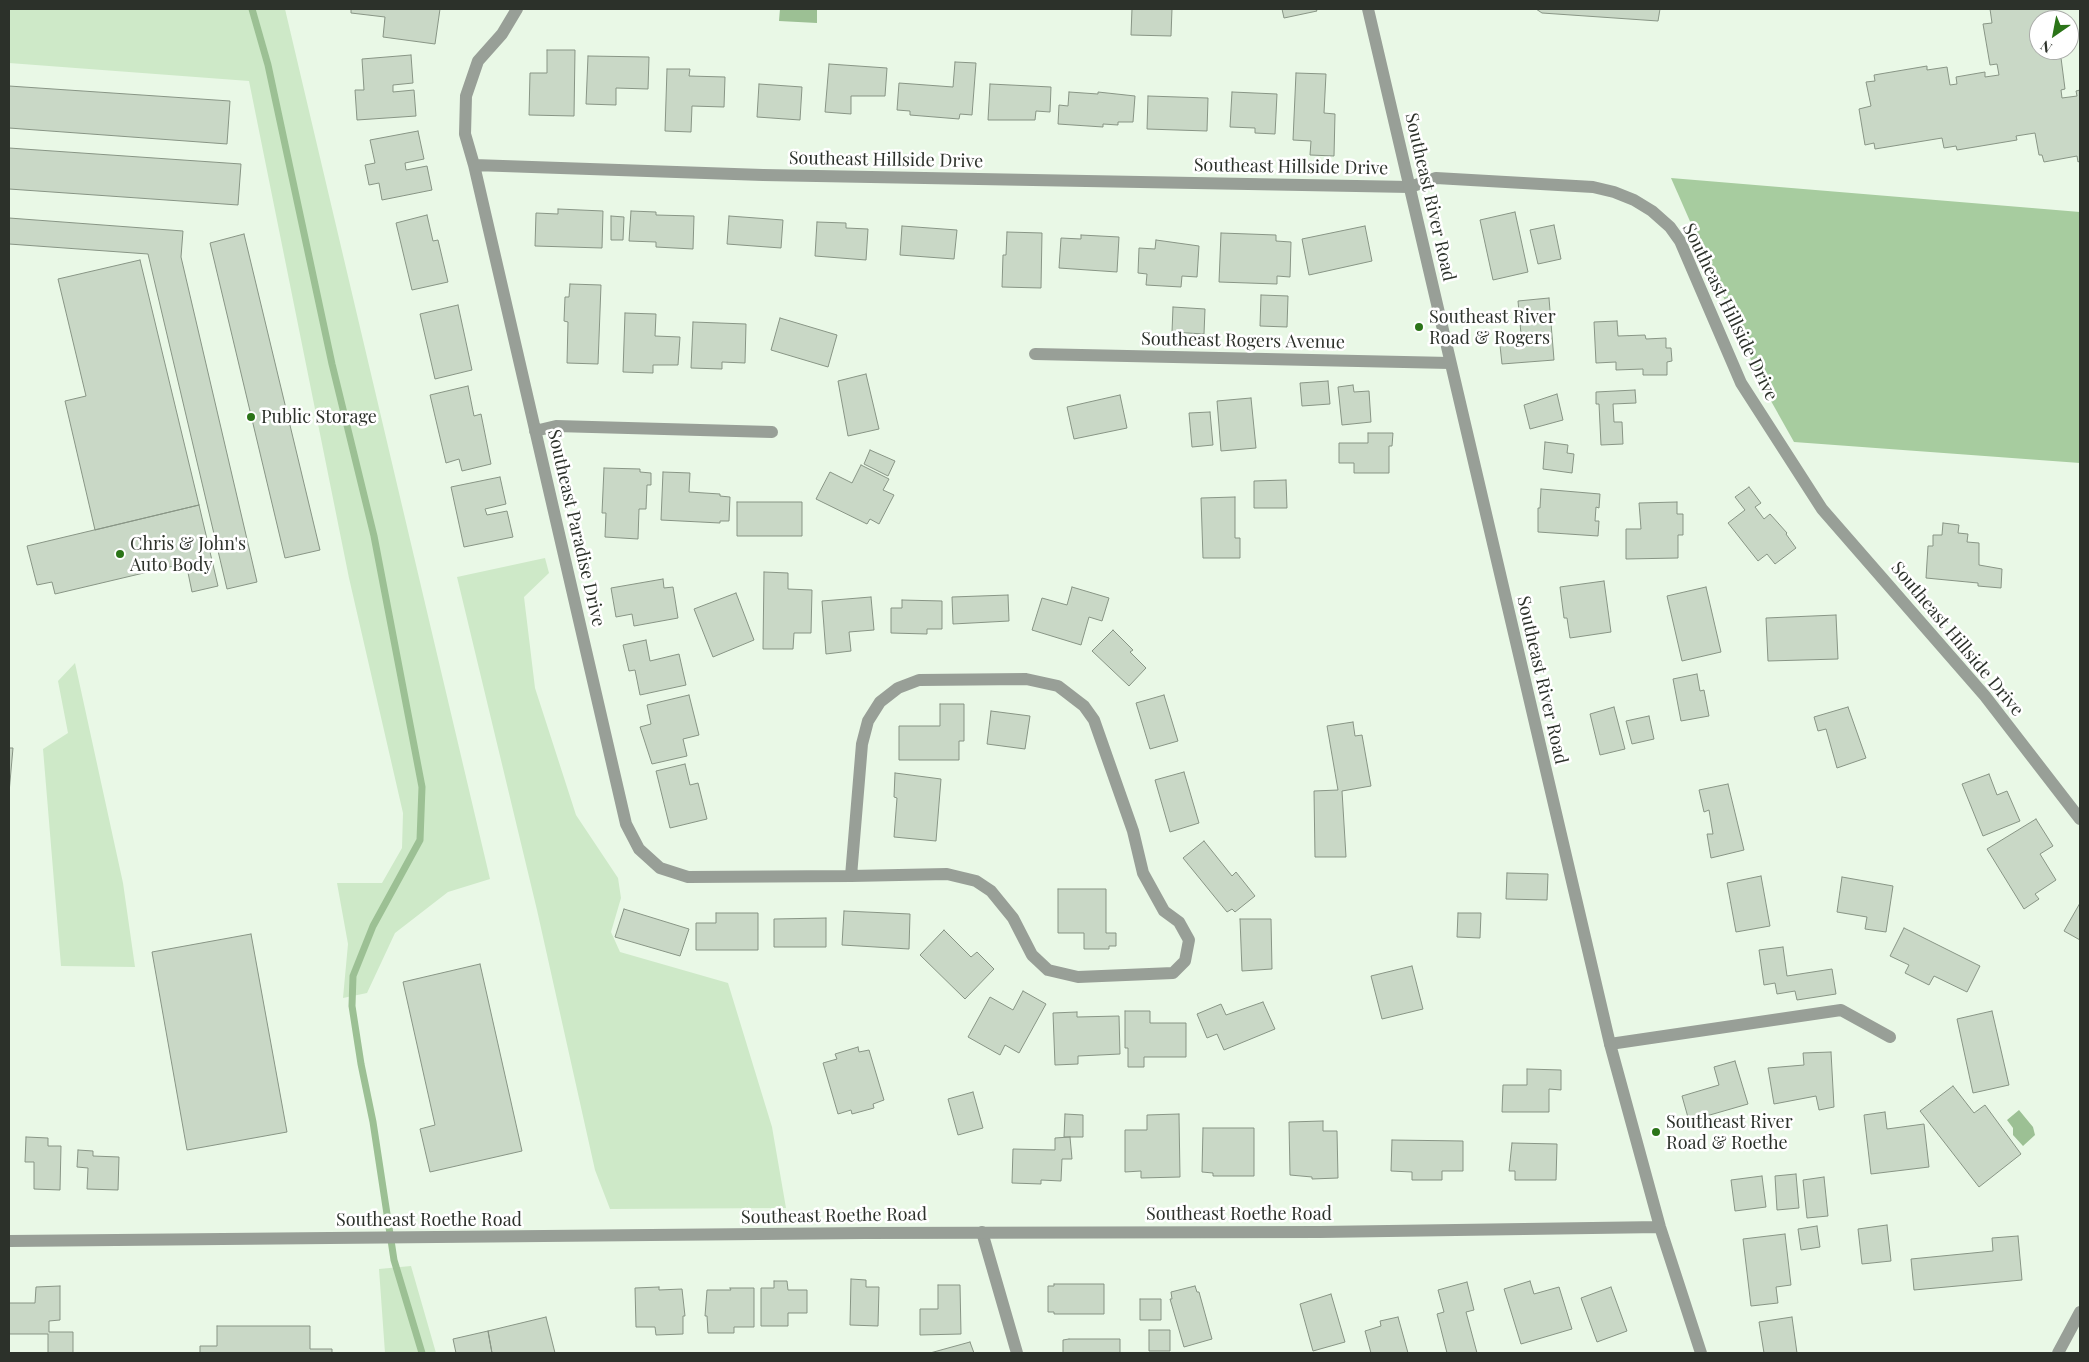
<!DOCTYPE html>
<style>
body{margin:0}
#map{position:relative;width:2089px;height:1362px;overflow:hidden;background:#e9f8e6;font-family:"Playfair Display",serif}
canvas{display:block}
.frame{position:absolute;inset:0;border:10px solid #2c312a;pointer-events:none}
.north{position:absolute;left:2029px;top:10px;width:50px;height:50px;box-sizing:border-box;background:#fff;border:1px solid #abadaa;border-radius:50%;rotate:213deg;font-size:14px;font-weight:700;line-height:20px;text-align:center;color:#2c312a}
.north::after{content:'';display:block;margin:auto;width:18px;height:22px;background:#2b7418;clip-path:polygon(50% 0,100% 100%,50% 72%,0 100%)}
</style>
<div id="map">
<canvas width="2089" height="1362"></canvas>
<div class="frame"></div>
<div class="north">N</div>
</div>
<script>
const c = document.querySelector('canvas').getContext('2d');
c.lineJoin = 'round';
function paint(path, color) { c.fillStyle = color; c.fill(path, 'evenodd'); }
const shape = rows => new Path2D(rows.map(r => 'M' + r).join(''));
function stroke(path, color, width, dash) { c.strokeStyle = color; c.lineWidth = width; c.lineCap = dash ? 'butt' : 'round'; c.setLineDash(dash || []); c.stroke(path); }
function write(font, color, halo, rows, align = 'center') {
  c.font = font + ' "Playfair Display",serif'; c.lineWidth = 5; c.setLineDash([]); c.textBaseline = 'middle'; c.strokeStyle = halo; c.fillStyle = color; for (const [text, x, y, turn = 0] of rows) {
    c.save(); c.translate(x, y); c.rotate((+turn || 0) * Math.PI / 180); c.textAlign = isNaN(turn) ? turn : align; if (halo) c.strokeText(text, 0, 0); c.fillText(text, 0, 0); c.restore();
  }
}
paint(shape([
 [9,9,285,9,490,879,448,892,395,933,367,993,343,998,348,944,337,883,382,883,402,848,403,813,349,578,249,81,9,63],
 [545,558,549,573,524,597,535,688,576,815,618,878,621,898,611,932,620,952,728,983,772,1127,786,1208,610,1209,595,1170,537,910,457,577],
 [75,663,123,883,135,967,61,966,43,749,68,733,58,681],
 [411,1266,436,1353,385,1353,379,1269]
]), '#cee9c8');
paint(shape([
 [1671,178,2080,212,2080,463,1794,442,1762,385]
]), '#a7cc9f');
paint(shape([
 [780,9,817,9,817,23,779,21],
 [2019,1110,2033,1127,2035,1135,2023,1146,2013,1135,2013,1128,2007,1120]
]), '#9cc094');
stroke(shape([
 [252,9,268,65,332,364,374,536,422,787,420,840,373,926,353,976,352,1006,361,1064,373,1122,394,1260,422,1353]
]), '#9cc094', 7);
const building = shape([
 [351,9,440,9,435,44,383,37,385,17,351,13,351,9],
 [1132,9,1172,9,1171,36,1131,35,1132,9],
 [1282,9,1316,9,1317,11,1284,18,1282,9],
 [1536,9,1660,9,1658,21,1542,13,1536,9],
 [1990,9,2054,9,2056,20,2039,20,2039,50,2060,50,2065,89,2061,90,2062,98,2077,96,2076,91,2080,90,2080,161,2078,162,2077,156,2044,162,2042,155,2039,155,2035,133,2016,136,2017,140,1957,150,1956,146,1944,148,1942,138,1875,149,1874,143,1865,145,1859,109,1871,106,1866,82,1875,81,1874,75,1927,66,1927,70,1947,67,1950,85,1957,84,1956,77,1985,72,1985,77,1999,75,1997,64,1990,65,1983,24,1992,23,1990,9],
 [547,50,575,50,574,116,529,115,530,73,547,73,547,50],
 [411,55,413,83,393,85,393,92,414,90,416,116,357,120,355,90,364,90,362,59,411,55],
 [588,56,649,57,648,89,616,88,616,105,586,104,588,56],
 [955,62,976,63,972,115,960,114,959,119,910,115,910,111,897,110,899,83,953,87,955,62],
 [829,64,887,68,885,96,851,96,851,114,825,112,829,64],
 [667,69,690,69,689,76,725,77,724,107,692,106,691,132,665,131,667,69],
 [1296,73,1326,74,1324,113,1335,114,1334,156,1310,155,1311,141,1293,140,1296,73],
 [759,84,802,87,800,120,757,117,759,84],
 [990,84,1051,87,1050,112,1036,111,1035,120,988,120,990,84],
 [9,86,230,101,227,144,9,128,9,86],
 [1069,92,1098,94,1098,92,1135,96,1133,122,1118,122,1118,125,1103,124,1103,127,1058,124,1059,105,1068,106,1069,92],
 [1232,92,1277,94,1275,134,1255,133,1255,128,1230,127,1232,92],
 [1148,96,1208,98,1207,131,1147,129,1148,96],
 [418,131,424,159,405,163,406,170,427,166,432,190,382,200,379,183,369,185,365,165,375,163,370,140,418,131],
 [9,148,241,164,238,205,9,189,9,148],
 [558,209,603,211,602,248,535,246,536,213,558,214,558,209],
 [631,211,656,212,656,215,694,216,693,249,656,247,656,242,629,241,631,211],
 [1515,212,1528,272,1493,280,1480,220,1515,212],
 [427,215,433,241,438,240,448,282,412,290,396,223,427,215],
 [611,216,624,217,623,240,611,240,611,216],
 [729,216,783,220,781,248,727,244,729,216],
 [9,218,183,231,181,257,257,582,227,589,148,254,9,244,9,218],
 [817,222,846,223,846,228,868,229,866,260,815,256,817,222],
 [1554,225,1561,259,1538,264,1530,230,1554,225],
 [902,226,957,230,954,259,900,255,902,226],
 [1365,226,1372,261,1309,275,1302,239,1365,226],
 [1007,232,1042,233,1041,288,1002,287,1003,255,1006,255,1007,232],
 [1221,233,1276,235,1276,241,1291,242,1290,277,1277,276,1277,284,1219,282,1221,233],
 [244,234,320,550,285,558,210,243,244,234],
 [1081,235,1119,237,1117,272,1059,268,1061,238,1081,239,1081,235],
 [1156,240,1199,246,1197,277,1182,276,1181,287,1146,285,1147,274,1138,273,1139,248,1155,249,1156,240],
 [140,260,199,505,95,530,65,401,86,396,58,279,140,260],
 [570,284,601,285,598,364,567,363,568,322,564,321,565,297,569,297,570,284],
 [1261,295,1288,296,1287,327,1260,326,1261,295],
 [1549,298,1554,360,1502,364,1499,336,1521,334,1518,301,1549,298],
 [458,305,472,370,435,379,420,314,458,305],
 [1173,307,1205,309,1204,334,1172,332,1173,307],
 [625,313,656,314,655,336,680,337,678,365,653,365,653,373,623,372,625,313],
 [780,318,837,335,828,367,771,350,780,318],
 [1617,321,1618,336,1645,335,1646,339,1666,338,1666,348,1671,348,1672,361,1667,362,1667,375,1643,375,1643,369,1616,370,1616,362,1596,363,1594,322,1617,321],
 [693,322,746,324,745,363,722,362,722,369,691,368,693,322],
 [866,374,879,429,848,436,838,381,866,374],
 [1328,381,1330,404,1302,406,1300,383,1328,381],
 [1353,385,1354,392,1369,391,1371,422,1342,425,1338,387,1353,385],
 [468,386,474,416,481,414,491,464,462,471,459,459,446,463,430,395,468,386],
 [1635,390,1636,403,1613,404,1614,422,1622,422,1623,444,1601,445,1599,404,1596,404,1596,392,1635,390],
 [1557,394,1563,420,1530,429,1524,405,1557,394],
 [1120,395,1127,428,1074,439,1067,407,1120,395],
 [1251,398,1256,448,1221,451,1217,401,1251,398],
 [1210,412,1213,445,1192,447,1189,413,1210,412],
 [1368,433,1393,433,1392,446,1389,446,1389,473,1354,473,1354,463,1339,463,1339,443,1368,443,1368,433],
 [1545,442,1568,445,1567,453,1574,454,1572,473,1543,469,1545,442],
 [870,450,895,461,888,476,864,464,870,450],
 [861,465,889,479,883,490,894,495,879,524,870,519,867,524,816,499,830,472,852,483,861,465],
 [604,468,640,469,640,472,651,473,651,485,647,485,646,509,639,509,638,539,605,537,606,513,602,513,604,468],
 [663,472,690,473,689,492,720,494,720,496,730,497,729,521,720,521,720,523,661,520,663,472],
 [500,477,506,504,485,509,487,515,507,511,513,537,464,547,451,487,500,477],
 [1286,480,1287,508,1254,508,1254,481,1286,480],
 [1749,487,1761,503,1755,507,1764,519,1770,514,1787,533,1786,534,1796,548,1775,564,1767,554,1758,561,1728,523,1745,510,1735,497,1749,487],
 [1541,489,1600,494,1599,508,1596,507,1595,521,1599,521,1598,536,1538,532,1538,508,1540,508,1541,489],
 [1235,497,1235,538,1240,538,1240,558,1203,558,1201,498,1235,497],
 [737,502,802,502,802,536,737,536,737,502],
 [1677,502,1677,514,1683,514,1683,535,1678,535,1678,558,1626,559,1626,529,1641,529,1639,503,1677,502],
 [199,505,218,586,192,592,186,563,55,594,52,582,37,585,27,546,199,505],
 [1943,523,1959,525,1958,533,1968,534,1967,542,1979,543,1979,565,2002,569,2001,588,1978,586,1978,583,1926,578,1928,546,1933,546,1933,535,1942,535,1943,523],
 [764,572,788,573,788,589,812,590,811,633,794,633,793,649,763,649,764,572],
 [663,579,664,588,673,587,678,618,634,626,632,614,616,617,611,588,663,579],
 [1604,581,1611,632,1570,638,1567,618,1564,618,1560,587,1604,581],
 [1072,587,1109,598,1102,621,1089,617,1081,645,1032,630,1042,598,1067,605,1072,587],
 [1706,587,1721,652,1682,661,1667,596,1706,587],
 [736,593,754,640,713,657,694,609,736,593],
 [1008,595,1009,621,953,624,952,597,1008,595],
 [871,597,874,630,849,632,851,651,826,654,822,601,871,597],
 [902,600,942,601,942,629,927,629,927,634,891,633,891,608,902,608,902,600],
 [1836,615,1838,659,1768,661,1766,618,1836,615],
 [1113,630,1133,650,1130,652,1146,668,1129,686,1092,651,1113,630],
 [646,640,650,661,679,654,686,685,640,695,635,670,629,671,623,645,646,640],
 [1697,674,1700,691,1704,690,1709,716,1681,721,1673,679,1697,674],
 [689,695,699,735,683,739,687,756,652,764,640,727,651,724,647,705,689,695],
 [1164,695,1178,741,1150,749,1136,703,1164,695],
 [940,704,964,704,964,741,959,741,959,760,899,760,899,726,940,726,940,704],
 [1614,707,1625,749,1600,755,1590,714,1614,707],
 [1848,707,1866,758,1837,768,1826,729,1818,731,1814,717,1848,707],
 [991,711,1030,716,1025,749,987,744,991,711],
 [1649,716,1654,739,1632,744,1626,721,1649,716],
 [1353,722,1355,736,1362,735,1371,786,1342,791,1346,857,1315,857,1314,791,1338,790,1327,726,1353,722],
 [9,748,13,748,9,793,9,748],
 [685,764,690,785,698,783,707,819,670,828,656,771,685,764],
 [1184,772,1199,823,1170,832,1155,780,1184,772],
 [895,773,941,779,936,841,894,837,897,798,894,797,895,773],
 [1989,774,1997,795,2007,791,2020,821,1983,836,1962,784,1989,774],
 [1728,784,1744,850,1711,858,1707,834,1713,834,1709,810,1704,812,1699,790,1728,784],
 [2036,819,2053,846,2040,854,2056,880,2035,894,2039,899,2024,909,1987,849,2036,819],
 [1204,841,1232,876,1236,872,1255,896,1235,912,1232,909,1227,912,1183,858,1204,841],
 [1507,873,1548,874,1547,900,1506,899,1507,873],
 [1761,876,1770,926,1736,932,1727,883,1761,876],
 [1842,877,1893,886,1886,932,1865,929,1867,917,1837,912,1842,877],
 [1058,889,1106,889,1106,933,1116,933,1116,946,1109,946,1109,949,1084,949,1084,933,1058,933,1058,889],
 [2080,903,2080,940,2064,931,2080,903],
 [624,909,689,929,680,956,615,937,624,909],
 [844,911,910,914,909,949,842,945,844,911],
 [716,913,758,913,758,950,696,950,696,923,716,923,716,913],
 [1458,913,1481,913,1480,938,1457,937,1458,913],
 [826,918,826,947,774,947,774,919,826,918],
 [1240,919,1271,919,1272,969,1242,971,1240,919],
 [1904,928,1980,966,1967,992,1934,976,1929,985,1905,973,1909,965,1890,956,1904,928],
 [944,930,971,957,977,952,994,969,965,999,920,955,944,930],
 [251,934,287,1132,187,1150,152,952,251,934],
 [1783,947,1787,976,1832,969,1836,994,1797,1000,1795,991,1777,994,1775,983,1764,985,1759,950,1783,947],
 [480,964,522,1151,430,1172,420,1129,435,1125,403,982,480,964],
 [1412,966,1423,1009,1382,1019,1371,976,1412,966],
 [1023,991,1046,1004,1019,1053,1005,1045,1000,1055,968,1037,990,997,1013,1010,1023,991],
 [1263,1002,1275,1029,1224,1050,1217,1034,1207,1038,1197,1014,1221,1004,1226,1015,1263,1002],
 [1125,1011,1150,1011,1150,1023,1186,1023,1186,1057,1144,1057,1144,1067,1128,1067,1128,1048,1125,1048,1125,1011],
 [1992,1011,2009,1085,1973,1093,1957,1019,1992,1011],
 [1077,1012,1077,1017,1119,1016,1120,1054,1078,1056,1078,1064,1055,1065,1053,1013,1077,1012],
 [858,1047,859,1052,869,1050,884,1100,873,1104,874,1108,852,1114,851,1110,838,1114,823,1063,837,1059,835,1054,858,1047],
 [1831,1052,1834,1107,1819,1110,1816,1096,1774,1104,1768,1068,1804,1065,1803,1053,1831,1052],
 [1735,1061,1748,1104,1689,1121,1682,1096,1719,1085,1714,1067,1735,1061],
 [1527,1069,1561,1070,1561,1090,1549,1089,1549,1112,1502,1112,1503,1085,1527,1085,1527,1069],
 [1953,1086,1974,1113,1985,1105,2021,1154,1979,1187,1920,1111,1953,1086],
 [973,1092,983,1128,958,1135,948,1099,973,1092],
 [1885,1112,1887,1129,1924,1124,1929,1167,1871,1174,1864,1115,1885,1112],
 [1065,1114,1083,1115,1083,1137,1064,1137,1065,1114],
 [1179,1114,1180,1177,1141,1178,1141,1171,1125,1172,1125,1130,1147,1130,1147,1115,1179,1114],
 [1323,1121,1323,1131,1337,1131,1338,1178,1312,1179,1312,1177,1290,1175,1289,1122,1323,1121],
 [1203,1128,1254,1128,1254,1176,1213,1176,1213,1173,1202,1172,1203,1128],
 [26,1137,48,1138,48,1146,61,1146,60,1190,34,1189,34,1162,25,1162,26,1137],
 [1070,1137,1072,1159,1062,1159,1061,1181,1041,1180,1041,1184,1012,1183,1013,1149,1055,1150,1055,1138,1070,1137],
 [1392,1140,1463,1141,1463,1171,1442,1171,1442,1180,1412,1180,1412,1172,1391,1171,1392,1140],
 [1512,1143,1557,1144,1556,1180,1515,1180,1515,1171,1509,1171,1512,1143],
 [78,1150,93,1151,93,1156,119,1157,118,1190,87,1189,88,1168,77,1167,78,1150],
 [1796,1174,1799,1208,1777,1210,1775,1176,1796,1174],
 [1762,1176,1766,1207,1735,1211,1731,1180,1762,1176],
 [1824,1177,1828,1216,1807,1218,1803,1180,1824,1177],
 [1887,1225,1891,1261,1862,1264,1858,1229,1887,1225],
 [1817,1226,1820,1247,1801,1250,1798,1229,1817,1226],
 [1785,1234,1791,1285,1776,1287,1778,1303,1751,1306,1743,1239,1785,1234],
 [2018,1236,2022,1280,1914,1290,1911,1259,1993,1251,1992,1238,2018,1236],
 [851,1279,866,1280,866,1287,879,1287,878,1326,850,1325,851,1279],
 [774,1281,787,1281,788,1290,807,1290,807,1313,788,1313,788,1326,761,1326,761,1288,774,1288,774,1281],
 [1530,1281,1534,1294,1559,1287,1572,1329,1521,1344,1504,1289,1530,1281],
 [1467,1282,1474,1310,1466,1312,1477,1353,1447,1353,1437,1314,1444,1312,1438,1290,1467,1282],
 [1054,1284,1104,1284,1104,1314,1054,1314,1054,1312,1048,1312,1048,1286,1054,1286,1054,1284],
 [938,1285,960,1285,961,1334,920,1335,920,1309,938,1309,938,1285],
 [60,1286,60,1320,49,1321,49,1332,73,1332,73,1353,48,1353,48,1334,9,1334,9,1303,35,1303,36,1287,60,1286],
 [1195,1286,1197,1292,1199,1292,1212,1339,1184,1347,1170,1299,1172,1299,1171,1292,1195,1286],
 [659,1287,659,1290,682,1289,685,1316,683,1316,683,1334,656,1335,655,1327,636,1327,635,1288,659,1287],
 [1611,1287,1627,1331,1597,1342,1581,1298,1611,1287],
 [730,1288,754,1288,754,1327,734,1327,734,1333,708,1333,707,1316,705,1316,707,1290,731,1290,730,1288],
 [1331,1294,1345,1342,1313,1351,1300,1304,1331,1294],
 [1140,1299,1161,1299,1161,1320,1140,1320,1140,1299],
 [546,1317,555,1353,492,1353,488,1331,546,1317],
 [1398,1317,1408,1353,1371,1353,1365,1331,1381,1326,1380,1321,1398,1317],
 [1792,1317,1797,1353,1764,1353,1759,1322,1792,1317],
 [217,1326,310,1326,310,1349,332,1349,332,1353,200,1353,200,1346,217,1346,217,1326],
 [1149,1330,1170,1330,1170,1351,1149,1351,1149,1330],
 [488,1331,492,1353,456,1353,453,1339,488,1331],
 [1069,1339,1120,1339,1120,1353,1063,1353,1063,1340,1069,1339],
 [970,1342,974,1353,930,1353,970,1342]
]);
paint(building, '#c9d8c6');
stroke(building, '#889585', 1);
stroke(shape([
 [517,9,502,34,478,61,466,96,465,134,474,165,626,824,639,849,660,868,688,877,851,876],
 [474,165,763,175,1410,187,1436,178,1593,187,1614,192,1634,200,1652,211,1670,227,1680,241,1741,383,1822,509,1985,696,2080,819],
 [1035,354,1450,363],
 [535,431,556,426,772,432],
 [1026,679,1058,686,1084,706,1094,720,1133,831,1143,873,1164,911,1179,922,1189,940,1185,961,1173,973,1078,977,1048,970,1032,955,1013,918,991,891,976,881,947,874,851,876,862,744,868,721,880,702,898,688,919,680,1026,679],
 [1610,1044,1841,1010,1890,1037],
 [982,1232,1017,1353],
 [2058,1353,2080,1312]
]), '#989f97', 12);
stroke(shape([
 [1368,9,1610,1044,1660,1227,1701,1353],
 [9,1241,865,1233,1320,1232,1660,1227]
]), '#989f97', 12);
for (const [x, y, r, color] of [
 [1419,327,5,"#2b7418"],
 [251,417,5,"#2b7418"],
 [120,554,5,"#2b7418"],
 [1656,1132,5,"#2b7418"]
]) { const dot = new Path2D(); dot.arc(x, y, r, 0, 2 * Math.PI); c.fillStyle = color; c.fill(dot); stroke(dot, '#fff', 2); }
write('18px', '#2c312a', '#fff', [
 ["Southeast Hillside Drive",886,160,1],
 ["Southeast Hillside Drive",1291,167,1],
 ["Southeast River Road",1430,197,77],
 ["Southeast Hillside Drive",1730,312,64],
 ["Southeast Rogers Avenue",1243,341,1],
 ["Southeast Paradise Drive",576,528,77],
 ["Southeast Hillside Drive",1957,639,50],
 ["Southeast River Road",1542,680,77],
 ["Southeast Roethe Road",1239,1214],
 ["Southeast Roethe Road",834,1216,-1],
 ["Southeast Roethe Road",429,1220]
]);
write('18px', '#2c312a', '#fff', [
 ["Southeast River",1429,317],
 ["Road & Rogers",1429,338],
 ["Public Storage",261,417],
 ["Chris & John's",130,544],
 ["Auto Body",130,565],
 ["Southeast River",1666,1122],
 ["Road & Roethe",1666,1143]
], 'left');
</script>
